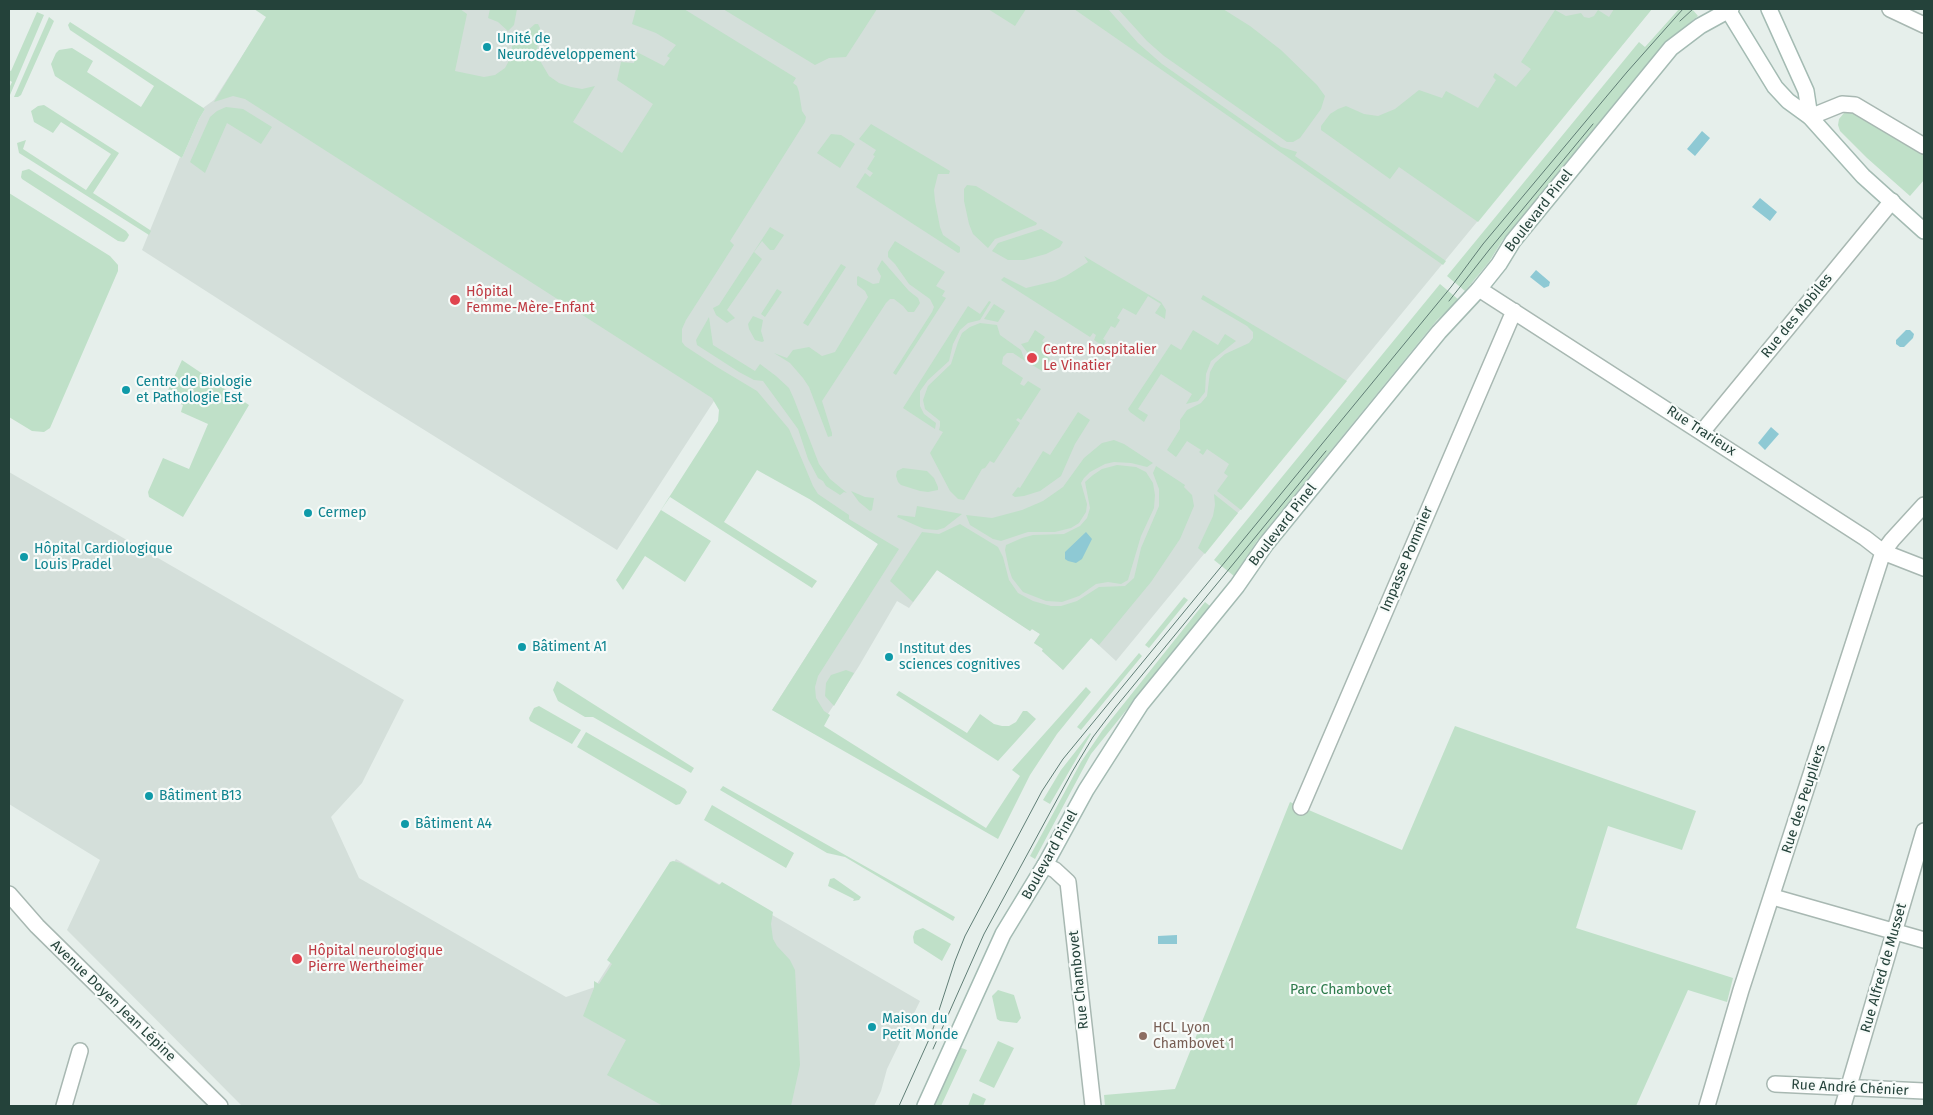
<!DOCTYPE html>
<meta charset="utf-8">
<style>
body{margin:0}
#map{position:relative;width:1933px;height:1115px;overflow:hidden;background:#e6efeb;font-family:"Fira Sans",sans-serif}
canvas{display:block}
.frame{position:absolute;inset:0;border:10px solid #24423a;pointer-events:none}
</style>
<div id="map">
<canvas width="1933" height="1115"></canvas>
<div class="frame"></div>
</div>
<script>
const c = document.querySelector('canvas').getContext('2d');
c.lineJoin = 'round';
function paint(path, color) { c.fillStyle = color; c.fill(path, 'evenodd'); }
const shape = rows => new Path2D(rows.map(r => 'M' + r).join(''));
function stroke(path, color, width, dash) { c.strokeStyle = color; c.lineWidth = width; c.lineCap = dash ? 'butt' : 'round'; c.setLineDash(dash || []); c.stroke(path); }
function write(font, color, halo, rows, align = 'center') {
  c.font = font + ' "Fira Sans",sans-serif'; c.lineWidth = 4.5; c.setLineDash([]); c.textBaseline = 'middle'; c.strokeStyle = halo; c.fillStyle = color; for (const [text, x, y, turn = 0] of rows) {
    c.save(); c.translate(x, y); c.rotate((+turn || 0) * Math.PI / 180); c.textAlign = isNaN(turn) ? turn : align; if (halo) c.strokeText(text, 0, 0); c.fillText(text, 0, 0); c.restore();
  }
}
paint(shape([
 [272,9,1652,9,1116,661,1091,638,1063,670,1042,651,1043,649,1034,643,1040,634,1032,629,1030,631,937,570,909,608,897,601,859,666,815,734,772,710,878,544,811,500,729,378,617,550,365,393,142,250,180,157,182,158,199,119,205,109,203,108,214,100],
 [9,472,404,700,362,783,331,817,359,878,566,997,595,987,676,859,920,1001,887,1069,881,1091,874,1106,242,1106,67,930,100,860,9,804]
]), '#d4dfda');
paint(shape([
 [254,9,460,9,467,14,455,71,484,77,495,75,505,68,512,55,512,41,526,32,535,24,538,24,540,28,537,50,539,59,549,76,559,83,571,87,582,89,595,86,573,122,622,153,653,104,617,80,621,62,634,63,635,51,664,66,670,58,667,56,676,45,656,33,632,24,636,9,684,9,796,78,793,83,797,86,799,92,802,111,806,117,805,122,730,241,734,245,686,320,682,329,682,342,685,346,717,367,757,391,789,429,813,486,818,494,849,515,849,519,899,549,818,676,815,687,816,698,824,711,830,715,824,726,986,828,1020,776,1012,770,1086,687,1091,692,1057,734,1030,775,998,839,772,710,878,544,811,500,757,470,724,522,817,581,812,588,670,497,661,510,711,541,685,582,645,556,623,590,616,580,718,421,719,410,712,398,245,99,233,96,214,102,266,17],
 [490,9,517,9,514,25,508,31,498,22,488,18],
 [723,9,877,9,846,57,829,58,815,65],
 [988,9,1026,9,1015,26],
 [1074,9,1108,9,1138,43,1162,64,1281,147,1297,152,1295,156,1446,261,1443,265],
 [1118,9,1223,9,1250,26,1281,50,1317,85,1325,96,1321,109,1300,138,1293,142,1287,142,1164,56,1147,41],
 [1614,9,1652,9,1478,222,1399,167,1390,179,1321,130,1321,126,1330,114,1338,109,1346,106,1364,114,1378,116,1395,109,1419,90,1442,98,1446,91,1478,108,1496,80,1493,77,1495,73,1516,87,1531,69,1521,62,1555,10,1566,16,1581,13,1584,17,1589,18,1594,16,1598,10,1609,17],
 [1679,9,1692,9,1698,16,1665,43,1637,76,1502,241,1489,262,1465,291,1447,276,1639,42,1645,47],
 [37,12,44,15,10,95,9,88,12,82,9,80,9,70,11,71],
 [49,17,54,21,21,95,18,97,14,97],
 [70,22,205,109,199,119,182,158,55,76,51,64,56,53,59,50,72,48,93,61,87,72,141,107,154,86,70,30,68,25],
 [44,105,119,153,93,193,150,230,151,231,149,235,19,153,17,143,26,140,23,149,86,190,111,154,61,122,53,133,34,122,31,111,38,106],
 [226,107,243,109,272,127,261,144,227,123,205,173,190,162,210,117,217,111],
 [1849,111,1855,111,1924,149,1924,180,1910,196,1867,158,1840,131,1838,125,1839,119,1844,113],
 [871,124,950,171,949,174,938,174,934,190,935,201,940,227,943,235,960,247,960,252,958,253,856,187,865,173,870,177,873,173,867,169,875,156,873,155,876,150,859,139],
 [831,134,841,135,855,144,840,168,817,153],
 [29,169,126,231,129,235,127,239,124,242,118,241,22,179,21,177,22,171],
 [967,185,976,186,1037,223,1036,225,995,239,988,248,973,234,969,224,964,201,964,189],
 [9,193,110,256,118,265,118,271,50,428,44,432,32,431,9,417],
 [770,227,784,235,774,250,770,250,762,241,754,252,762,259,727,310,735,318,727,323,716,315,713,308,719,305],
 [1041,229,1063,242,1060,247,1046,254,1024,260,1008,260,992,251,998,243],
 [895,241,945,272,936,286,945,291,942,296,946,298,896,375,893,373,932,312,934,307,930,299,909,284,895,264,888,257,888,252],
 [1084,256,1161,302,1166,310,1165,319,1155,313,1161,304,1148,296,1136,315,1123,308,1117,318,1120,320,1115,328,1111,326,1103,339,1106,341,1103,346,1094,340,1096,335,1093,333,1090,337,1001,280,1004,277,1026,288,1055,281,1066,276,1088,262],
 [882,260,909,291,918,298,920,303,914,312,908,312,903,306,894,299,890,299,886,303,822,401,832,433,832,436,828,437,809,387,803,378,790,363,774,353,787,358,793,350,809,347,822,356,835,352,868,297,865,291,857,285,857,277,858,276,873,284,879,283,881,276,877,269],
 [841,264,846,267,808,326,803,323],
 [1440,284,1459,300,1437,320,1257,541,1234,576,1214,560],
 [777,289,782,292,765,317,761,314],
 [1203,295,1347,381,1241,510,1217,491,1228,476,1224,473,1229,464,1207,449,1203,455,1199,452,1201,450,1187,441,1176,457,1167,450,1180,429,1180,420,1187,410,1201,403,1207,396,1210,372,1215,363,1225,354,1249,343,1253,338,1253,332,1247,326,1201,299],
 [989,301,991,302,980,320,968,323,960,330,953,344,949,361,928,380,920,391,920,406,924,414,936,423,935,429,903,408,968,306,980,314],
 [994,304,1005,311,998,322,984,319],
 [753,316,763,320,761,331,764,341,762,342,755,340,749,329,748,324],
 [709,317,713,345,755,371,760,364,776,376,789,388,794,399,819,464,830,479,847,493,844,492,840,495,826,486,823,481,818,478,808,459,798,429,763,381,754,380,739,372,697,345,696,340],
 [980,323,997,325,1000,335,1021,350,1025,361,1013,353,1007,353,1003,357,1002,364,1023,378,1020,384,1024,386,1028,381,1041,389,1021,420,1018,418,1016,420,1020,423,994,463,990,461,985,468,982,469,964,500,958,499,950,491,930,453,943,432,939,430,940,426,940,421,925,409,923,400,928,386,951,364,958,342,962,333,970,327],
 [1035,330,1045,337,1042,341,1046,344,1043,352,1050,359,1042,371,1029,363,1027,352,1021,344,1028,342],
 [1193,330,1218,345,1225,334,1236,341,1211,361,1206,374,1205,392,1198,401,1186,404,1192,394,1161,374,1138,409,1148,415,1144,422,1130,412,1128,409,1171,344,1181,350],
 [182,360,249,405,183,517,149,497,148,492,163,458,189,469,208,424,181,412,183,405,165,397],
 [1078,412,1090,420,1075,444,1061,476,1040,491,1024,496,1015,497,1012,495,1018,487,1020,488,1043,451,1050,455],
 [1114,440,1124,444,1153,463,1147,467,1131,463,1114,462,1105,464,1090,472,1084,478,1081,483,1087,504,1086,512,1079,523,1071,528,1055,532,1028,532,1001,541,993,539,970,525,966,515,992,518,1022,510,1043,501,1063,487,1084,458,1102,443],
 [1117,465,1136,467,1146,472,1153,483,1155,495,1154,508,1141,536,1128,580,1121,584,1108,582,1096,584,1079,596,1062,602,1046,601,1023,592,1012,578,1009,569,1005,550,1006,545,1022,538,1033,535,1064,534,1080,526,1087,518,1090,508,1085,482,1093,475,1102,469],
 [1156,466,1185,485,1184,487,1192,495,1194,506,1180,539,1151,582,1099,645,1091,638,1063,670,1042,651,1043,649,1034,643,1040,634,1032,629,1030,631,937,570,913,602,890,581,922,532,939,534,960,524,998,547,1003,557,1009,580,1018,593,1033,601,1051,606,1061,606,1077,601,1099,587,1125,586,1134,578,1141,548,1159,506,1159,489,1153,473],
 [903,468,927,471,934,478,938,487,938,490,928,492,920,491,901,485,898,482,896,476,897,471],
 [851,491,865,497,874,498,872,510,870,511,859,502],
 [1214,494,1238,513,1205,554,1198,548,1213,516,1215,505],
 [917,506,962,514,944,528,937,530,924,529,897,517,898,515,915,517],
 [1184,597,1188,600,1149,648,1145,645],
 [1205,602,1210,606,1091,754,1035,859,1030,856,1081,762,1102,731],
 [1139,653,1142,656,1081,730,1077,727],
 [846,670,854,673,834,706,825,696,826,683,831,675],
 [557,681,694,768,691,773,593,717,585,717,558,701,553,690],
 [899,691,967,733,980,714,994,724,1002,726,1009,726,1016,722,1023,711,1027,711,1036,719,998,761,896,695],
 [539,706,581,730,572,744,530,721,529,718,534,708],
 [1455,726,1696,811,1682,850,1608,826,1576,928,1733,978,1727,1002,1688,990,1636,1106,1105,1106,1104,1095,1175,1089,1290,802,1402,850],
 [586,732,685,789,687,792,680,804,676,805,577,747],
 [1090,733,1091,734,1050,804,1043,800,1061,770],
 [723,786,955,917,953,921,845,857,827,853,720,790],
 [712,805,794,853,786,868,704,820],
 [673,861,681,863,719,885,722,882,773,912,771,924,773,939,777,946,790,960,795,970,800,1065,791,1106,663,1106,607,1075,626,1040,583,1016,594,988,594,981,599,984,612,964,607,960,670,862],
 [834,878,861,897,859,900,853,901,854,899,828,886,830,879],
 [923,928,951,944,942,961,914,943,913,937,915,931],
 [998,990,1014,995,1021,1018,1017,1023,1000,1021,997,1019,992,996],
 [998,1041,1014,1048,994,1088,979,1081],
 [959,1047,967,1050,941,1106,932,1106],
 [973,1093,986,1099,983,1106,968,1106]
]), '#bfe0c8');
paint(shape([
 [1702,131,1710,138,1695,156,1687,149],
 [1760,198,1777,212,1770,221,1752,207],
 [1536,270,1550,282,1549,286,1544,288,1530,277],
 [1906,330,1910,330,1914,334,1913,338,1904,347,1900,347,1896,344,1896,340],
 [1771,427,1779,434,1765,450,1758,443],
 [1086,532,1092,539,1082,559,1076,563,1068,561,1065,559,1065,552],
 [1177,935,1177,944,1158,944,1158,936]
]), '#8ec9d4');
const street = shape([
 [1890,9,1924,25],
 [1810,117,1842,104,1855,105,1924,146],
 [1479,289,1865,538,1883,552,1924,568],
 [1702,432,1892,201],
 [1301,807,1514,311],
 [1045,865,1055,870,1068,882,1093,1106],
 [9,894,37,926,220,1106],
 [1773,897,1924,940],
 [1775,1084,1924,1091],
 [64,1106,80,1051],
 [1707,1106,1741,990,1883,552,1892,540,1924,505],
 [1843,1106,1924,831]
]);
const secondary = shape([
 [1769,9,1806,91,1810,117],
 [1728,10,1775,87,1788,101,1810,117,1863,176,1924,231],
 [925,1106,1003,934,1045,865,1086,790,1141,704,1237,586,1266,544,1439,332,1479,289,1499,264,1513,241,1671,48,1700,26,1731,9]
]);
stroke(street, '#a8b8b2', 18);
stroke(secondary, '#a4bbb3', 18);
stroke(street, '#fff', 15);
stroke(secondary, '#fff', 15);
stroke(shape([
 [1680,21,1693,9],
 [1449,301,1489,250,1593,124],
 [933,1049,984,934,1072,772,1093,737,1115,708,1326,451],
 [899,1106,931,1035,955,961,965,936,1042,791,1063,759,1451,287,1483,244,1627,72,1683,9]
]), '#5f7d75', 1);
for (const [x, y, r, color] of [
 [487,47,5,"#0f9aa8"],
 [455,300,6,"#e0444e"],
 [1032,358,6,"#e0444e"],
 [126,390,5,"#0f9aa8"],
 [308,513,5,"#0f9aa8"],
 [24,557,5,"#0f9aa8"],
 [522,647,5,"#0f9aa8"],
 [889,657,5,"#0f9aa8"],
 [149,796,5,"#0f9aa8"],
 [405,824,5,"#0f9aa8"],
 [297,959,6,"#e0444e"],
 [872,1027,5,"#0f9aa8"],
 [1143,1036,5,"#8d6e63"]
]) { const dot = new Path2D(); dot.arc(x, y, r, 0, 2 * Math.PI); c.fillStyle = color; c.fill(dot); stroke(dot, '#f7fbf9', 2); }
write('14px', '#0d838f', '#f7fbf9', [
 ["Unité de",497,39],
 ["Neurodéveloppement",497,55],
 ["Centre de Biologie",136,382],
 ["et Pathologie Est",136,398],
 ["Cermep",318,513],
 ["Hôpital Cardiologique",34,549],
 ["Louis Pradel",34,565],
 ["Bâtiment A1",532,647],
 ["Institut des",899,649],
 ["sciences cognitives",899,665],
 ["Bâtiment B13",159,796],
 ["Bâtiment A4",415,824],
 ["Maison du",882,1019],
 ["Petit Monde",882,1035]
], 'left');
write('14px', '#24423a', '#f7fbf9', [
 ["Boulevard Pinel",1539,211,-52],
 ["Rue des Mobiles",1797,316,-51],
 ["Rue Trarieux",1701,431,33],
 ["Boulevard Pinel",1283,525,-52],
 ["Impasse Pommier",1407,559,-67],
 ["Rue des Peupliers",1804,799,-72],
 ["Boulevard Pinel",1050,855,-61],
 ["Rue Alfred de Musset",1884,968,-74],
 ["Rue Chambovet",1079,980,-96],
 ["Avenue Doyen Jean Lépine",113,1001,44],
 ["Rue André Chénier",1850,1088,3]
]);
write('14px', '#be3a42', '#f7fbf9', [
 ["Hôpital",466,292],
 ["Femme-Mère-Enfant",466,308],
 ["Centre hospitalier",1043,350],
 ["Le Vinatier",1043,366],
 ["Hôpital neurologique",308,951],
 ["Pierre Wertheimer",308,967]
], 'left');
write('14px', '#2d7a4b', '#f7fbf9', [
 ["Parc Chambovet",1341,990]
]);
write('14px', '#785e54', '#f7fbf9', [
 ["HCL Lyon",1153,1028],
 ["Chambovet 1",1153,1044]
], 'left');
</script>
